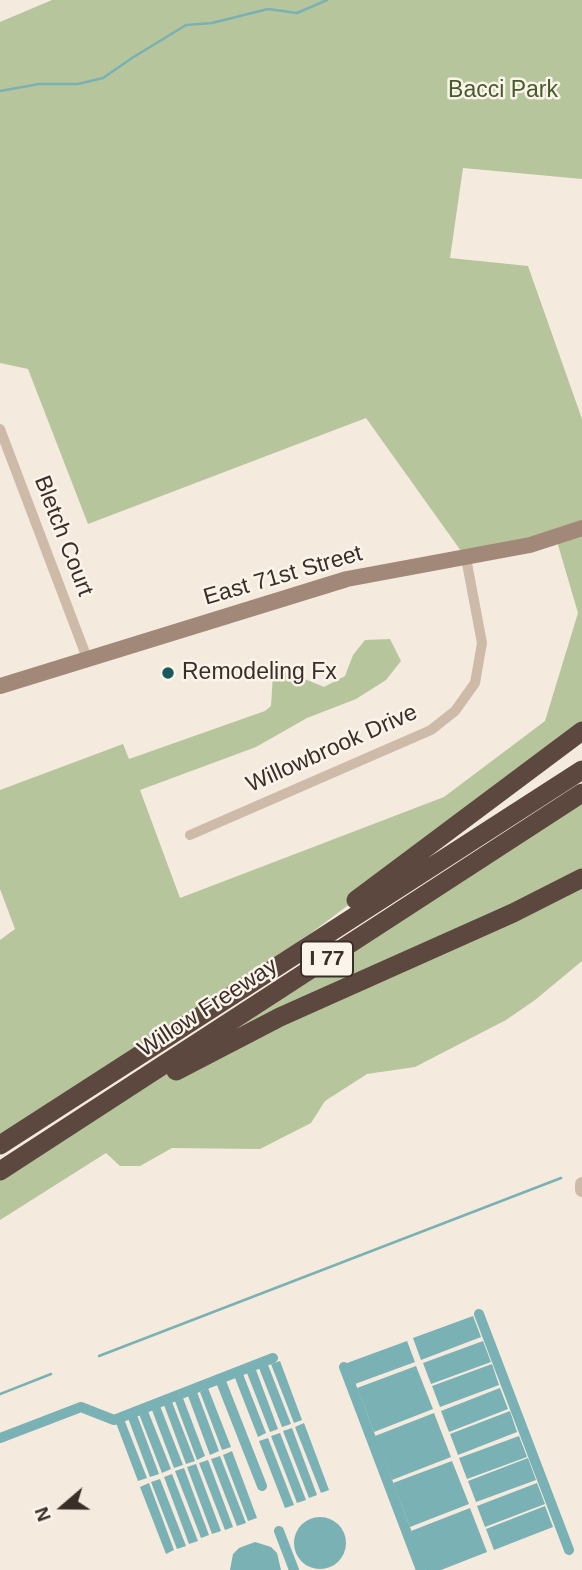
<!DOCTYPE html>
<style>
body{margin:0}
#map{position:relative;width:582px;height:1570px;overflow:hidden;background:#f4eade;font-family:Arial,sans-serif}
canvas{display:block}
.north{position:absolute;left:28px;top:1472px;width:70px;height:70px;-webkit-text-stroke:5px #fbf4eb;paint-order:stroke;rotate:250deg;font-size:19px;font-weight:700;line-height:28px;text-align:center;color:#3a2e29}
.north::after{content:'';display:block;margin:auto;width:24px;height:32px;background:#3a2e29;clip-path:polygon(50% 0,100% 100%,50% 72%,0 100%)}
</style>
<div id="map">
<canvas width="582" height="1570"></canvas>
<div class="north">N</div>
</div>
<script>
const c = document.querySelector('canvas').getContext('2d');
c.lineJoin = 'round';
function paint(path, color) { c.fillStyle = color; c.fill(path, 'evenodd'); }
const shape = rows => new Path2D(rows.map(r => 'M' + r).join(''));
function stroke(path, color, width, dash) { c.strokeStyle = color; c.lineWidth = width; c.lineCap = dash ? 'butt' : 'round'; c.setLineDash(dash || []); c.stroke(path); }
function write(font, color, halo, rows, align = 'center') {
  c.font = font + ' Arial,sans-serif'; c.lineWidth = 5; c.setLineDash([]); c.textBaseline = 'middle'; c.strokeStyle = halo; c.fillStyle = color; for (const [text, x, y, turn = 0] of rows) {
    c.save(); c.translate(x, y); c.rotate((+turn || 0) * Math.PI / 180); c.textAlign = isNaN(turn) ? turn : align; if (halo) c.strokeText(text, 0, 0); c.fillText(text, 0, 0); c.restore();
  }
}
paint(shape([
 [52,0,582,0,582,179,463,168,450,258,528,266,582,419,582,731,217,1003,0,1145,0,940,15,929,0,889,0,790,123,744,129,759,265,711,271,706,273,674,288,672,324,687,345,676,353,655,365,640,390,639,401,661,386,680,356,699,307,718,256,747,140,790,180,898,444,797,545,721,578,613,556,538,466,558,366,418,88,524,28,369,0,363,0,22],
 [582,793,582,961,535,1000,506,1020,415,1067,367,1074,325,1101,311,1123,260,1149,172,1148,140,1166,120,1166,106,1153,0,1220,0,1171]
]), '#b7c59c');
paint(shape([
 [473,1316,481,1337,421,1360,413,1338],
 [407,1341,415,1362,355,1384,347,1363],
 [483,1341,491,1362,431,1384,423,1363],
 [280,1361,302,1420,294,1423,271,1364],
 [492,1364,499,1385,440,1407,432,1386],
 [268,1365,291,1424,282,1427,259,1368],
 [416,1366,433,1409,374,1432,357,1388],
 [256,1370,278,1429,270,1432,247,1373],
 [243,1374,266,1433,258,1437,235,1378],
 [208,1388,231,1447,222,1450,200,1392],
 [500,1388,508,1409,449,1432,441,1411],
 [197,1392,219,1451,210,1455,188,1396],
 [183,1398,205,1456,197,1460,175,1401],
 [172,1402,195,1461,186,1464,164,1405],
 [160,1406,183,1465,174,1468,152,1410],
 [148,1411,171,1469,162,1473,139,1414],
 [510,1411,517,1432,458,1455,450,1434],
 [434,1413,451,1457,392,1480,375,1436],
 [137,1415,159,1474,150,1477,128,1418],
 [124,1419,147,1478,138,1481,116,1423],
 [304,1423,329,1490,321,1493,295,1427],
 [292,1428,317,1495,309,1498,283,1431],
 [280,1433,306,1500,297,1503,271,1436],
 [519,1436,527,1457,467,1479,459,1458],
 [268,1438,294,1505,285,1508,259,1441],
 [232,1451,257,1518,248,1521,223,1455],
 [220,1456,246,1523,237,1526,211,1459],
 [528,1458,536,1480,476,1502,468,1481],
 [208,1460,233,1527,225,1530,199,1463],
 [452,1461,469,1504,410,1527,393,1483],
 [196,1464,221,1531,212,1534,187,1467],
 [184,1468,209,1535,201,1538,175,1471],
 [172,1474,198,1541,189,1544,164,1477],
 [160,1479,186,1546,177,1549,151,1482],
 [149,1483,174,1550,166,1554,140,1487],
 [537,1483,545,1504,485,1527,477,1506],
 [545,1506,553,1527,494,1550,486,1529],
 [470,1508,487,1552,441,1570,426,1570,411,1531],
 '294 1543a26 26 0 1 1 52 0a26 26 0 1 1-52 0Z',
 [255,1542,271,1547,277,1553,281,1570,230,1570,233,1554,239,1548]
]), '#7ab1b4');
stroke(shape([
 [0,91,39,84,78,84,103,78,132,58,186,25,212,23,268,9,297,13,327,0],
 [99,1356,561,1178],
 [0,1394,51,1374]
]), '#7ab1b4', 2.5);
stroke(shape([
 [479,1314,569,1550],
 [344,1367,421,1570],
 [220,1379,262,1486],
 [0,1438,81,1407,114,1420,273,1358],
 [279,1531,294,1570]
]), '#7ab1b4', 10);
stroke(shape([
 [0,429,87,658],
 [190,835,431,730,455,711,475,683,482,643,466,558]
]), '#cebaa8', 10);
stroke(shape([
 [582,1184,582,1190]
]), '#cebaa8', 14);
stroke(shape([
 [0,686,347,579,530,545,582,528]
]), '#a28879', 16);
stroke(shape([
 [356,900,582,731],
 [176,1071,280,1017,513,913,582,878],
 [0,1145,582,770],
 [0,1171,582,793]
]), '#5c483f', 19);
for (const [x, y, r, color] of [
 [168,673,7,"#1a5a5f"]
]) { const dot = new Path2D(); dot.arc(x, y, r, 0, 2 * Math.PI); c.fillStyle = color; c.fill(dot); stroke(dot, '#fbf4eb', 2.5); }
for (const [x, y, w] of [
 [327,959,52]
]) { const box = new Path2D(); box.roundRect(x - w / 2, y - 17.5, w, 35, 5); c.fillStyle = '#fbf4eb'; c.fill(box); stroke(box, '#3a2e29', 2); }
write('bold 21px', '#3a2e29', null, [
 ["I 77",327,959]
]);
write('23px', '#485b2a', '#fbf4eb', [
 ["Bacci Park",503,91]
]);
write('23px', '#3a2e29', '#fbf4eb', [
 ["Bletch Court",63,536,69],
 ["East 71st Street",283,576,-16],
 ["Willowbrook Drive",332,749,-24],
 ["Willow Freeway",208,1008,-33]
]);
write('23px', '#3a2e29', '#fbf4eb', [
 ["Remodeling Fx",182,673]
], 'left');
</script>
